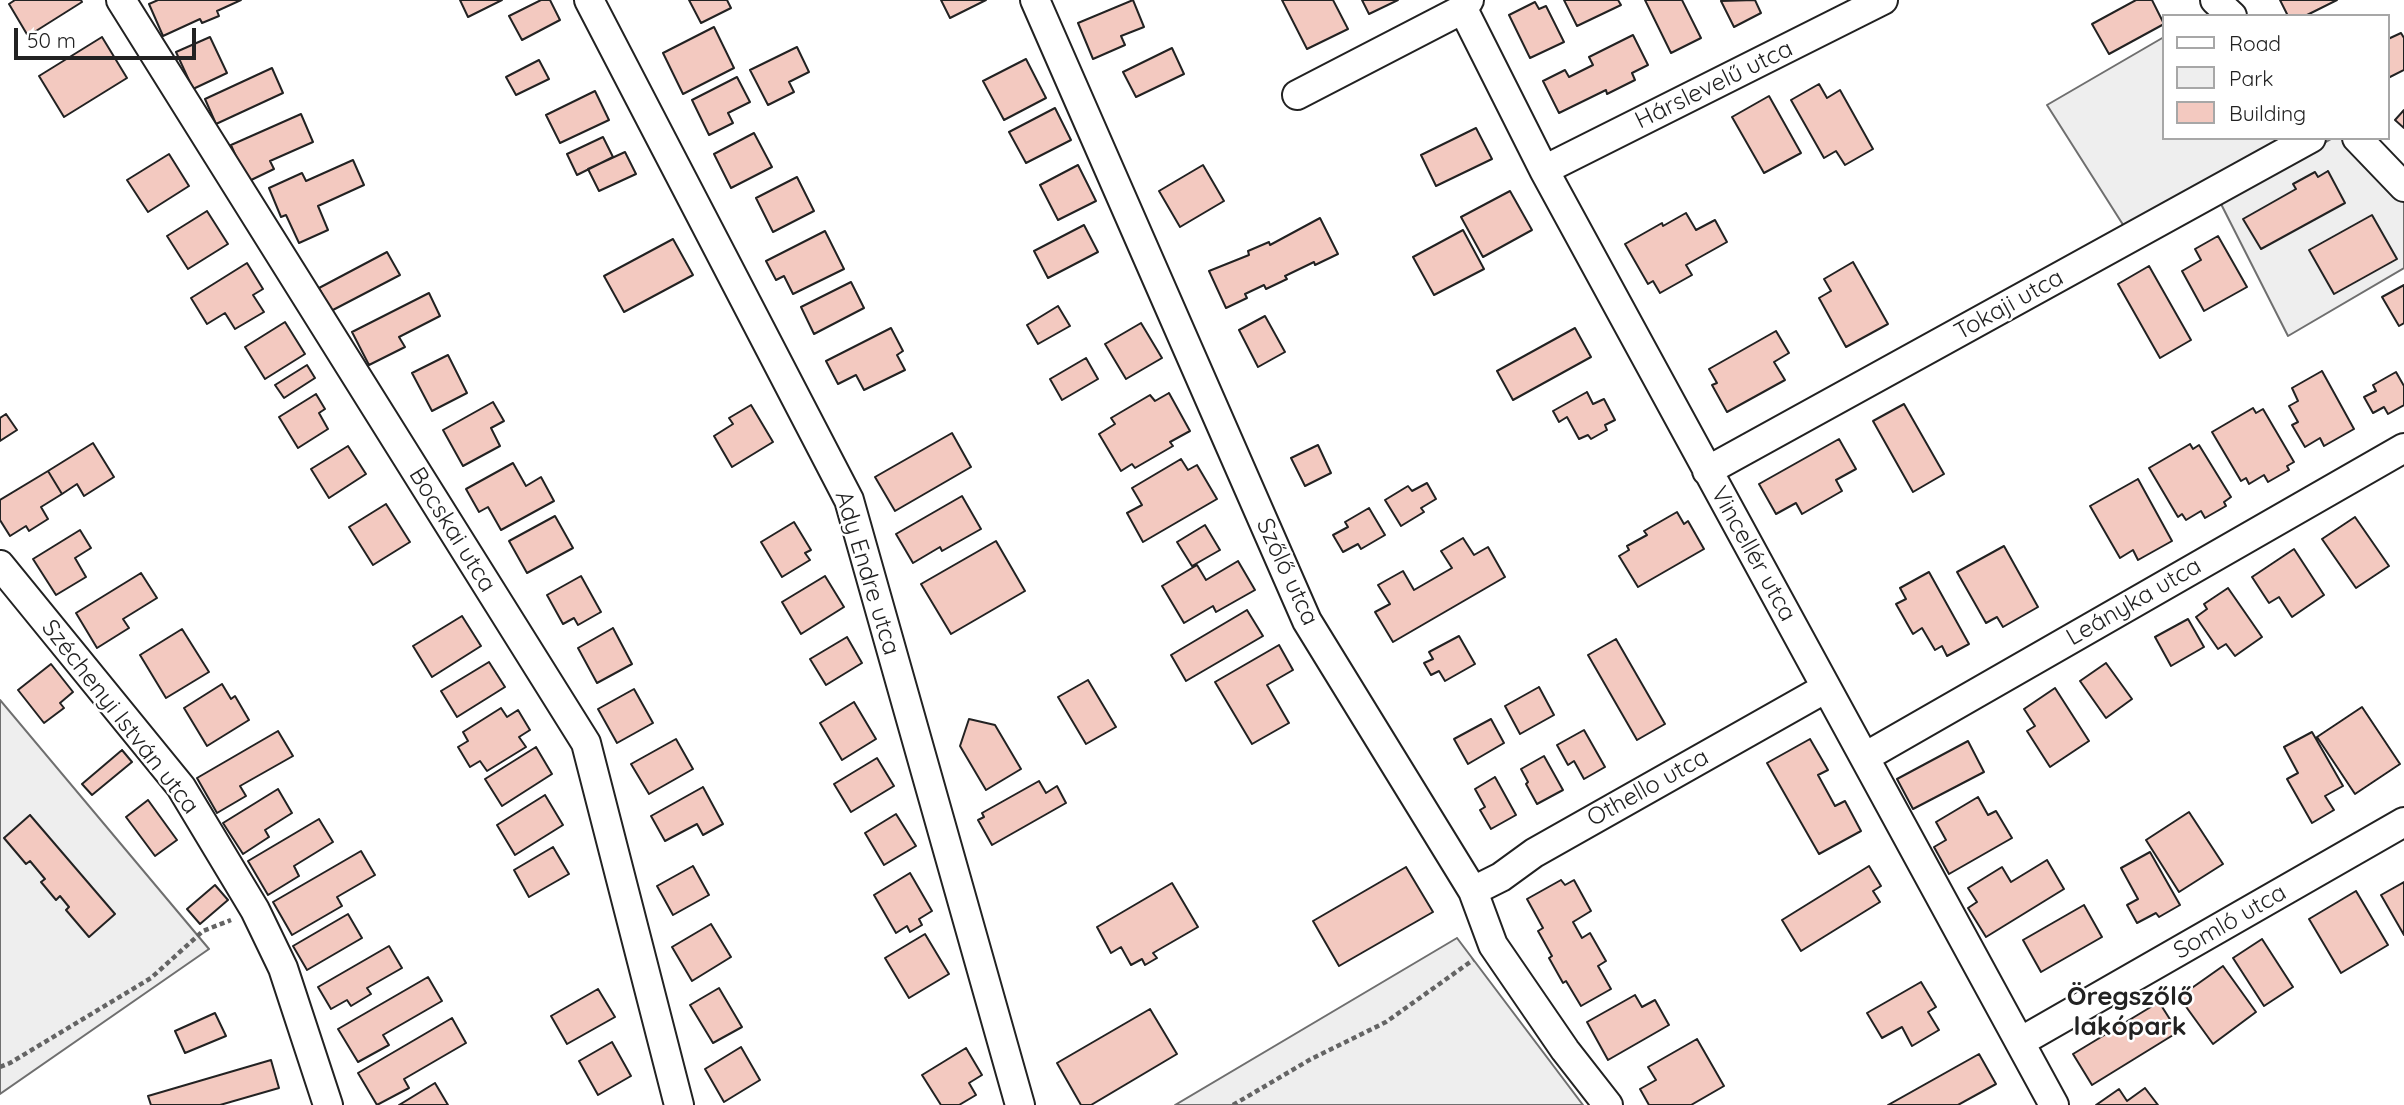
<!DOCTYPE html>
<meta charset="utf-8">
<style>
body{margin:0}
#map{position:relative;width:2404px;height:1105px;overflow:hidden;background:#fff;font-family:Quicksand,sans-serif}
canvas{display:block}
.legend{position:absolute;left:2162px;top:14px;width:228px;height:126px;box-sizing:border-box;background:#fff;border:2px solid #a7a7a7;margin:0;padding:9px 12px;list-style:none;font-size:21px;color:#222}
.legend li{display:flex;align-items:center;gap:14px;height:35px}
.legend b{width:35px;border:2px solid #a7a7a7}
.scale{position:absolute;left:14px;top:28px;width:182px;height:32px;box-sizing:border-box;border:4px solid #222;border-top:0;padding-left:9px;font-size:21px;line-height:24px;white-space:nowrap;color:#222;-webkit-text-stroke:5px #fff;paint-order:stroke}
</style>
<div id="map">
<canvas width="2404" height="1105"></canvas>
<ul class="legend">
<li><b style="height:9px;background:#fff"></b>Road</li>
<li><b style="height:19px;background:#eee"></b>Park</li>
<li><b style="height:19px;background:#f3c9c0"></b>Building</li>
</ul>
<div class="scale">50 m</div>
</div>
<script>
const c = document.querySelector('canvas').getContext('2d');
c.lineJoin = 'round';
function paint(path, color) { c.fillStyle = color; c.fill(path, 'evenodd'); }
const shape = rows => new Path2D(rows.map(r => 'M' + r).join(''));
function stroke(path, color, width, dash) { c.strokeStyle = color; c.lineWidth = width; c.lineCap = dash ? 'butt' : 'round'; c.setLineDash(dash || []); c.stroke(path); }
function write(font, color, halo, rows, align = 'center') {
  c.font = font + ' Quicksand,sans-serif'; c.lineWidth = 5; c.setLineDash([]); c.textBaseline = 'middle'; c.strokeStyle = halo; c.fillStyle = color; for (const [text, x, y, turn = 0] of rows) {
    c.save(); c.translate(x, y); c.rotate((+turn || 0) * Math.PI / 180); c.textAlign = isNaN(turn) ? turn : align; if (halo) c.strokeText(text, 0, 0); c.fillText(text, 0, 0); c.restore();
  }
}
const green = shape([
 [2164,37,2164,138,2297,138,2127,231,2047,105,2164,37],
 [2333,138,2347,138,2404,196,2404,268,2288,336,2220,202,2333,138],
 [0,700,209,949,0,1094,0,700],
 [1457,938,1583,1105,1175,1105,1457,938]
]);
paint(green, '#eee');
stroke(green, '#6f6f6f', 2);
const building = shape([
 [15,0,81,0,82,2,28,36,9,4,15,0],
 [158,0,241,0,217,11,219,16,202,23,200,19,163,36,149,4,158,0],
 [460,0,502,0,468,17,460,0],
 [541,0,550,0,560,20,522,40,509,16,541,0],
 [689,0,727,0,731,8,701,23,689,0],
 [941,0,986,0,950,18,941,0],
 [1133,0,1144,27,1121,36,1125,45,1093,59,1078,23,1133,0],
 [1282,0,1333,0,1348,29,1307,49,1282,0],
 [1362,0,1398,0,1369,14,1362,0],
 [1564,0,1618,0,1621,5,1577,26,1564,0],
 [1645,0,1682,0,1701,38,1671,53,1645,0],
 [1755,0,1761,13,1734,27,1721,1,1755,0],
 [2136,0,2152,0,2164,24,2109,54,2092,24,2136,0],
 [2280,0,2337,0,2305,16,2288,16,2280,0],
 [1535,2,1539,9,1546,6,1564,42,1530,58,1509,15,1535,2],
 [714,27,734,68,683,94,663,53,714,27],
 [2401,33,2404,38,2404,70,2388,78,2388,39,2401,33],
 [1633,35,1648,65,1632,73,1635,80,1607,94,1606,90,1559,113,1543,81,1565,70,1569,77,1593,65,1589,57,1633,35],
 [102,37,127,78,64,117,39,76,102,37],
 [210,37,227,73,193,89,176,52,210,37],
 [797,47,809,72,789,82,794,92,768,105,750,70,797,47],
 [1172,48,1184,74,1136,97,1123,72,1172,48],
 [1026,59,1046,98,1004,120,983,81,1026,59],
 [539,60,549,79,516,95,506,77,539,60],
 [272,68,283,93,216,124,205,99,272,68],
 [737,77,750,102,728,113,733,123,709,135,692,100,737,77],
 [1819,84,1827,98,1840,90,1873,149,1845,165,1836,151,1824,158,1791,100,1819,84],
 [595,91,609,120,560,143,546,115,595,91],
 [1769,96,1801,153,1764,173,1732,117,1769,96],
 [1055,108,1071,140,1026,163,1009,132,1055,108],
 [2404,110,2404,128,2395,120,2404,110],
 [301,114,313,142,270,161,274,169,247,182,231,145,301,114],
 [1476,128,1492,159,1436,186,1421,155,1476,128],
 [754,133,772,167,731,188,714,154,754,133],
 [603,137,613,157,577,175,567,154,603,137],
 [625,152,636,174,599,191,588,169,625,152],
 [169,154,189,186,148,212,127,180,169,154],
 [353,160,364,185,318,206,328,230,299,243,286,215,281,217,269,188,302,173,306,181,353,160],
 [1078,165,1096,201,1058,220,1040,185,1078,165],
 [1203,165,1224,201,1180,227,1159,191,1203,165],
 [2328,171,2345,203,2261,249,2243,219,2296,189,2293,184,2315,172,2318,177,2328,171],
 [797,177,814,211,773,232,756,198,797,177],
 [1510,191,1532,230,1483,257,1461,217,1510,191],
 [207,211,228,244,188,269,167,236,207,211],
 [1686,213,1696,230,1715,220,1727,242,1686,265,1692,275,1660,293,1653,281,1648,284,1625,244,1662,223,1663,226,1686,213],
 [2372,215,2397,259,2334,294,2309,250,2372,215],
 [1320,218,1338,254,1315,265,1314,262,1285,276,1287,279,1266,289,1264,285,1245,294,1247,298,1226,308,1209,271,1249,255,1248,251,1269,242,1270,245,1320,218],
 [1084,225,1098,252,1048,278,1034,251,1084,225],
 [1463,230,1484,269,1434,295,1413,257,1463,230],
 [825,231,844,269,793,294,784,276,776,280,766,261,825,231],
 [2218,236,2247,287,2204,311,2182,271,2201,260,2195,249,2218,236],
 [673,239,693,275,624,312,604,276,673,239],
 [387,252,400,275,331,311,319,288,387,252],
 [1853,262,1888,324,1846,347,1819,298,1831,291,1824,279,1853,262],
 [247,263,263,289,253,295,264,312,235,329,225,313,207,324,191,298,247,263],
 [2149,266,2191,340,2160,358,2118,284,2149,266],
 [851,282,864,308,814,334,801,307,851,282],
 [2404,285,2404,323,2399,326,2382,297,2404,285],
 [429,293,440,316,399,337,405,347,369,365,352,332,429,293],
 [1058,306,1070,326,1038,344,1027,325,1058,306],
 [1265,316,1285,352,1258,367,1239,330,1265,316],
 [285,322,305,354,265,379,245,347,285,322],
 [1141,323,1162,358,1126,379,1105,344,1141,323],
 [891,328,903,351,897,355,905,370,864,390,856,375,838,384,826,361,891,328],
 [1575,328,1591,357,1513,400,1497,371,1575,328],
 [1776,331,1789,353,1774,362,1785,380,1727,412,1712,385,1717,383,1709,369,1776,331],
 [448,355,467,393,432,411,412,373,448,355],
 [1086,358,1098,379,1062,400,1050,379,1086,358],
 [307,365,315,378,284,398,275,385,307,365],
 [2322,371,2354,429,2324,446,2320,438,2305,447,2292,425,2298,422,2289,406,2298,401,2292,388,2322,371],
 [2396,372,2404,386,2404,405,2388,414,2384,407,2373,413,2364,397,2376,391,2373,385,2396,372],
 [1587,392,1593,404,1604,399,1615,420,1605,425,1607,430,1591,439,1588,435,1579,439,1567,417,1559,422,1553,411,1587,392],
 [1169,393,1190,431,1170,442,1173,446,1135,468,1132,464,1121,471,1099,434,1115,424,1111,418,1150,395,1155,401,1169,393],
 [316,394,325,409,319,413,328,429,298,448,279,417,316,394],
 [493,402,504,421,491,428,500,446,463,466,443,430,493,402],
 [1904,404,1944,474,1913,492,1873,421,1904,404],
 [751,405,773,442,732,467,714,436,733,424,729,418,751,405],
 [2253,408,2256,413,2263,409,2294,462,2287,466,2289,470,2268,482,2264,475,2249,484,2246,478,2241,481,2212,432,2253,408],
 [6,414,17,430,0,441,0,418,6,414],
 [952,433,971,467,895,511,875,477,952,433],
 [1839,439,1856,469,1836,480,1842,491,1802,514,1796,503,1776,514,1759,484,1839,439],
 [93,443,114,477,84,496,77,484,62,494,48,471,93,443],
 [2190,444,2193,449,2199,445,2231,497,2224,502,2226,506,2205,518,2201,511,2186,520,2182,514,2178,517,2149,468,2190,444],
 [1318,445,1331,473,1305,486,1291,458,1318,445],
 [348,446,366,474,329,498,311,469,348,446],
 [1181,459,1188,470,1197,465,1217,499,1143,542,1127,513,1142,505,1132,488,1181,459],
 [513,463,526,486,541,477,554,501,501,530,488,507,479,512,466,489,513,463],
 [48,471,62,494,41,507,48,519,29,531,26,526,10,536,0,520,0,500,48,471],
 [2138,479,2172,541,2138,560,2133,550,2120,558,2090,506,2138,479],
 [1427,483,1436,499,1421,508,1424,512,1401,526,1385,500,1408,486,1412,491,1427,483],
 [962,496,981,529,942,551,940,547,913,563,896,534,962,496],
 [386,504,410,542,373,565,349,527,386,504],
 [1369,508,1385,535,1361,549,1358,544,1343,552,1333,535,1348,527,1345,522,1369,508],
 [1677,512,1684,524,1688,521,1704,549,1638,587,1619,556,1629,550,1627,546,1647,535,1644,531,1677,512],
 [555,516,573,548,527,573,509,541,555,516],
 [2355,517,2389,566,2356,588,2322,539,2355,517],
 [794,522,811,550,805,553,810,560,782,577,761,542,794,522],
 [1205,525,1220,550,1192,566,1177,542,1205,525],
 [80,530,91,548,75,558,86,577,56,595,33,559,80,530],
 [1463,538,1474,555,1488,547,1505,577,1393,642,1375,612,1390,604,1378,585,1403,571,1414,590,1452,568,1441,551,1463,538],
 [996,541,1025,591,951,634,921,584,996,541],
 [2004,546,2038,607,2003,627,1997,617,1986,623,1957,572,2004,546],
 [2294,549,2324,595,2292,617,2279,597,2269,603,2252,577,2294,549],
 [1238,561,1255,590,1216,612,1213,606,1184,623,1162,586,1197,565,1206,580,1238,561],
 [1929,572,1969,644,1947,656,1942,646,1935,650,1922,628,1913,634,1896,604,1906,599,1900,588,1929,572],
 [141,573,157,598,123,619,129,628,97,648,76,613,141,573],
 [581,576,601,612,578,625,574,618,563,624,547,595,581,576],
 [825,576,844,607,801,634,782,602,825,576],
 [2228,588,2262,637,2235,656,2226,644,2218,649,2196,617,2207,609,2204,604,2228,588],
 [1247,610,1263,636,1186,681,1171,655,1247,610],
 [462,616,481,646,432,677,413,646,462,616],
 [2188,619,2204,647,2171,666,2155,637,2188,619],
 [613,628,632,664,597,683,578,648,613,628],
 [182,629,209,672,166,698,140,655,182,629],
 [1459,636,1475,664,1445,681,1439,671,1431,675,1424,663,1433,659,1429,652,1459,636],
 [847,637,862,663,826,685,810,659,847,637],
 [1616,639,1665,724,1637,740,1588,655,1616,639],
 [1279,645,1293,670,1267,685,1289,723,1252,744,1215,682,1279,645],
 [489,662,505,687,457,717,441,691,489,662],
 [2106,663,2132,699,2106,718,2080,681,2106,663],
 [51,664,73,692,60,703,64,708,44,723,18,690,51,664],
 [1088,680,1116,727,1086,744,1058,697,1088,680],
 [222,684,231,699,235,696,249,720,207,746,184,708,222,684],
 [1539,687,1554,715,1520,734,1505,706,1539,687],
 [2055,688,2089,741,2050,767,2027,731,2035,726,2024,709,2055,688],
 [634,689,653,723,617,743,598,709,634,689],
 [854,702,876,739,842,760,820,723,854,702],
 [2362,707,2400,764,2355,794,2317,737,2362,707],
 [501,708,507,717,518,710,530,730,519,737,526,747,487,771,480,761,470,767,458,747,468,741,463,732,501,708],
 [969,719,995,725,1021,769,986,790,960,746,969,719],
 [1491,719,1504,743,1468,764,1454,739,1491,719],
 [1584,730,1605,767,1584,779,1574,761,1568,765,1557,745,1584,730],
 [278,731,293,756,240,786,246,796,217,813,197,778,278,731],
 [2312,732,2343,786,2325,796,2334,810,2312,823,2287,779,2298,773,2284,747,2312,732],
 [676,739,693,769,649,794,631,764,676,739],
 [1810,739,1828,770,1818,775,1835,806,1845,801,1861,831,1819,854,1767,763,1810,739],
 [1968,741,1984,772,1913,809,1897,779,1968,741],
 [536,747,552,774,502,806,485,779,536,747],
 [122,750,132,762,92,795,82,784,122,750],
 [1544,756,1563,790,1537,804,1526,784,1528,782,1521,769,1544,756],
 [877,758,894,786,851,812,834,784,877,758],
 [1495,777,1516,815,1491,829,1480,810,1485,807,1475,789,1495,777],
 [1039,781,1046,793,1057,786,1066,803,992,845,978,820,984,817,982,813,1039,781],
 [703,787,723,824,703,835,697,824,665,841,651,816,703,787],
 [278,789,292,813,265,830,269,837,243,854,223,823,278,789],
 [545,795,563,825,515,855,497,825,545,795],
 [1978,797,1988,815,1996,811,2012,838,1949,874,1934,847,1946,840,1936,822,1978,797],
 [148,800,177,840,155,856,126,817,148,800],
 [2189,812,2223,864,2179,892,2146,840,2189,812],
 [896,814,916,846,884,865,865,833,896,814],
 [30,815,115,914,89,937,66,910,69,907,60,896,56,900,41,882,45,879,30,861,26,864,4,838,30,815],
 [319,819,333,842,294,866,299,876,268,895,248,861,319,819],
 [553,847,569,874,529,897,514,870,553,847],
 [361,851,375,875,337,897,342,906,292,935,273,902,361,851],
 [2150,852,2180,905,2159,917,2156,913,2137,923,2127,905,2138,899,2121,868,2150,852],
 [2047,860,2064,889,1986,937,1968,908,1977,902,1968,888,2002,867,2011,882,2047,860],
 [693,866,709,895,673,915,657,886,693,866],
 [1869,866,1881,886,1873,891,1880,902,1801,951,1782,920,1869,866],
 [1406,867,1433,912,1339,966,1313,921,1406,867],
 [910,873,932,911,919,919,922,925,910,932,907,926,896,933,874,895,910,873],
 [1561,880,1565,885,1574,880,1591,911,1573,922,1582,938,1590,933,1606,961,1598,966,1611,989,1581,1006,1566,981,1563,983,1549,958,1552,956,1538,931,1543,928,1527,899,1561,880],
 [2404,882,2404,935,2381,895,2404,882],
 [1172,883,1198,927,1153,953,1157,958,1145,965,1142,959,1131,965,1121,947,1111,953,1097,927,1172,883],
 [215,885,228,900,200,924,187,909,215,885],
 [2356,891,2388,945,2341,973,2309,919,2356,891],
 [2084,905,2102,937,2041,972,2023,940,2084,905],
 [348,914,362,938,307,970,293,946,348,914],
 [711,924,731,957,692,981,672,947,711,924],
 [925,934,949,974,909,998,885,958,925,934],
 [2262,939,2293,987,2264,1006,2233,958,2262,939],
 [389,946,402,968,367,988,371,994,351,1006,347,1000,331,1009,318,987,389,946],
 [2223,966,2256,1012,2213,1044,2179,997,2223,966],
 [428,977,442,1001,383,1035,389,1045,358,1062,338,1029,428,977],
 [1921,982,1936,1007,1928,1012,1939,1030,1912,1046,1902,1027,1882,1038,1867,1013,1921,982],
 [719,988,742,1027,713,1043,690,1005,719,988],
 [598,989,615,1017,567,1044,551,1016,598,989],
 [1635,995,1642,1007,1655,1000,1669,1025,1608,1060,1587,1022,1635,995],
 [2159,1002,2178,1032,2092,1085,2073,1054,2159,1002],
 [1150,1009,1177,1054,1091,1105,1081,1105,1057,1063,1150,1009],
 [215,1013,226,1036,185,1053,175,1031,215,1013],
 [452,1018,466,1043,404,1079,409,1088,377,1105,358,1073,452,1018],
 [1697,1039,1724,1086,1691,1105,1649,1105,1640,1089,1656,1080,1648,1067,1697,1039],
 [612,1042,631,1076,598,1095,579,1061,612,1042],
 [741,1047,760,1080,724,1102,705,1069,741,1047],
 [966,1048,982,1075,969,1083,976,1095,959,1105,941,1105,922,1075,966,1048],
 [1979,1054,1996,1084,1958,1105,1888,1105,1979,1054],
 [271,1060,279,1088,220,1105,151,1105,148,1096,271,1060],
 [435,1083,448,1105,399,1105,435,1083],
 [2145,1088,2158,1105,2096,1105,2119,1089,2127,1101,2145,1088]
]);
paint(building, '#f3c9c0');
stroke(building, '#222', 2);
const minor = shape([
 [121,0,586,743,679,1105],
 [589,0,849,500,1020,1105],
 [1035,0,1307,621,1473,891,1493,945,1565,1050,1608,1105],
 [1469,0,1463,9,1544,170,2054,1105],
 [2215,0,2232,16],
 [1297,95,1463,9],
 [2357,138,2404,187],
 [1544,170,1883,0],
 [1707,471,2311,138],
 [0,565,181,787,255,910,283,968,328,1105],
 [1865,757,2404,448],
 [1473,891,1501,877,1534,853,1826,688],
 [2020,1042,2404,822]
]);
stroke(minor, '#222', 32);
stroke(shape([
 [0,1067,10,1063,151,978,203,931,231,920],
 [1233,1105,1311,1059,1386,1022,1473,960]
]), '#646464', 4.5, [5, 3.5]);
stroke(minor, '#fff', 28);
write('24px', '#222', '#fff', [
 ["Hárslevelű utca",1714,85,-26],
 ["Tokaji utca",2009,305,-29],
 ["Bocskai utca",452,530,58],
 ["Vincellér utca",1753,554,61],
 ["Szőlő utca",1287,572,65],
 ["Ady Endre utca",867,573,73],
 ["Leányka utca",2134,602,-30],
 ["Széchenyi István utca",120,717,52],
 ["Othello utca",1648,788,-29],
 ["Somló utca",2230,922,-30]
]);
write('bold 26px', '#222', '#fff', [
 ["Öregszőlő",2130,997],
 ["lakópark",2130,1027]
]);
</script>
